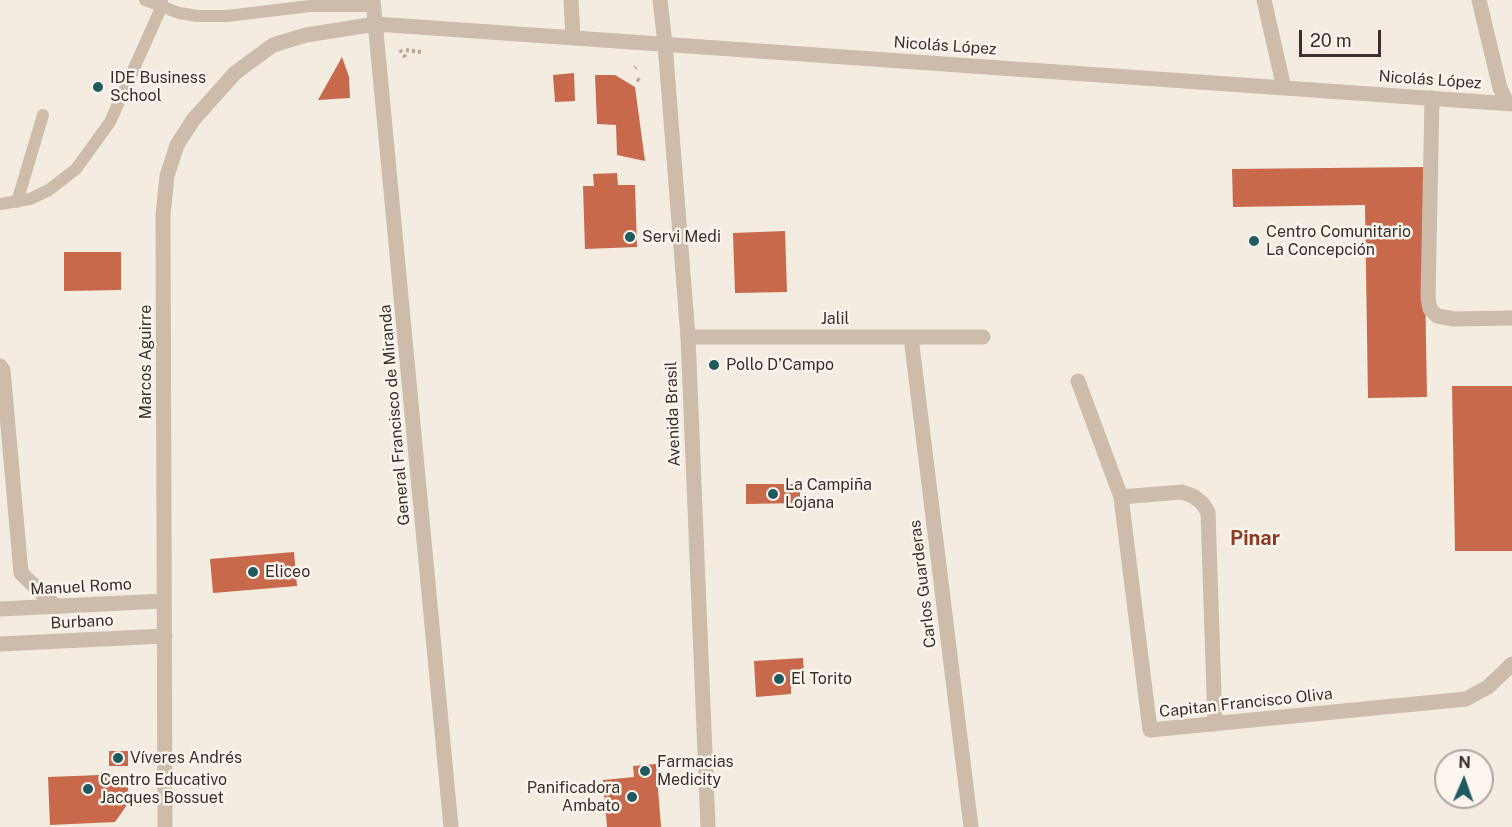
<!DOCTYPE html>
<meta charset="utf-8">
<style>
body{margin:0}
#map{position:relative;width:1512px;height:827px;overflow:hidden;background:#f4ebe1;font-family:"Public Sans",sans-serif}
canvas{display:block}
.north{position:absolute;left:1434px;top:749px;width:60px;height:60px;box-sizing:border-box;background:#fbf5ee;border:2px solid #aea6a0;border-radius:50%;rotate:2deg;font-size:16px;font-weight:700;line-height:24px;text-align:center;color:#3b302b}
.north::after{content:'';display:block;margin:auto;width:21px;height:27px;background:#1f5a5e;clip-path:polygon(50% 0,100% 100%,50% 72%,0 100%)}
.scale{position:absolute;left:1299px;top:30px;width:82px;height:27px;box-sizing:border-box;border:3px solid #3b302b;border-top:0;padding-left:8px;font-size:18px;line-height:21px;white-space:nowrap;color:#3b302b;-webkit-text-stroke:4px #fbf5ee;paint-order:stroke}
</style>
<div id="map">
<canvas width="1512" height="827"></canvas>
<div class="north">N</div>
<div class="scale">20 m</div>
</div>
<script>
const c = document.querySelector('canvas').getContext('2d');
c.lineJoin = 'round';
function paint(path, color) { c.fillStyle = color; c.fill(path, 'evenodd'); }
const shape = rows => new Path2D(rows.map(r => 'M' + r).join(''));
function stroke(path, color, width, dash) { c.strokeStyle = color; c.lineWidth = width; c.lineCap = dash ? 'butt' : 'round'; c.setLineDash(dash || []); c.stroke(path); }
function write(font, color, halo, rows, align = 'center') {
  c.font = font + ' "Public Sans",sans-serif'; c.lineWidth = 5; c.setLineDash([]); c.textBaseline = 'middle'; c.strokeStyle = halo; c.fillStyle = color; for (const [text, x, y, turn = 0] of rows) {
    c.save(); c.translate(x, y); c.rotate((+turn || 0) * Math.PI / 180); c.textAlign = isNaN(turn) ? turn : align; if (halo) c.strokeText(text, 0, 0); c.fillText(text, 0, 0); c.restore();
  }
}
paint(shape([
 [342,57,349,77,350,98,318,100],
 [574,73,575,101,555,102,553,75],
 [595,75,615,75,635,87,645,161,617,155,616,125,597,124],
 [1423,167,1427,397,1368,398,1365,205,1233,207,1232,169],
 [617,173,618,185,635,185,637,247,585,249,583,186,594,186,593,174],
 [785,231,787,292,735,293,733,233],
 [64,252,121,252,121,290,64,291],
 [1452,386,1512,386,1512,551,1455,551],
 [746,484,800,484,800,503,746,504],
 [294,552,297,586,213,593,210,559],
 [803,658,804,675,800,682,791,685,791,694,756,697,754,661],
 [109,751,128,751,128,766,109,766],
 [656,764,661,827,607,827,603,780,634,777,633,766],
 [127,774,129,802,115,822,50,825,48,777]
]), '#c8694b');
stroke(shape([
 [400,50,407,59],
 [406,50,421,52],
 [635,68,636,67],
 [637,79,642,82]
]), '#b9a596', 4, [3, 3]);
stroke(shape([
 [145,0,179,13,198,16,227,16,310,6,374,6],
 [17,202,43,115],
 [0,204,30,199,49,190,76,169,110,122,161,8,162,0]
]), '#cdbbac', 12);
stroke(shape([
 [373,0,451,827],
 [571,0,573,38],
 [1264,0,1284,88],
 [1479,0,1500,88,1507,103],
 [1432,98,1428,298,1430,309,1437,316,1454,319,1512,318],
 [688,337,983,337],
 [911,337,971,827],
 [0,366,3,370,21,573,56,607],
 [1078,381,1121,497,1150,730,1466,699,1488,687,1512,664],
 [1121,497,1182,492,1193,496,1202,503,1208,512,1215,724],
 [0,609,164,601],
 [0,644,165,636],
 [165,827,163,215,167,176,177,145,193,120,235,73,273,45,306,35,376,24,1512,104]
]), '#cdbbac', 15);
stroke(shape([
 [660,0,665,44,688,337,708,827]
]), '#cdbbac', 15);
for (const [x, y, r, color] of [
 [98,87,6,"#1f5a5e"],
 [630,237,6,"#1f5a5e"],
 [1254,241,6,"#1f5a5e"],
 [714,365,6,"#1f5a5e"],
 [773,494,6,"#1f5a5e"],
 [253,572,6,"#1f5a5e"],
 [779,679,6,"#1f5a5e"],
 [118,758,6,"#1f5a5e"],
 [645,771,6,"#1f5a5e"],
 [88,789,6,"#1f5a5e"],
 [632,797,6,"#1f5a5e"]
]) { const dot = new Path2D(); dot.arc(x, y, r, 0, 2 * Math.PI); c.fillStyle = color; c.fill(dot); stroke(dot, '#fbf5ee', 2); }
write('16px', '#3b302b', '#fbf5ee', [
 ["Nicolás López",945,46,4],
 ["Nicolás López",1430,80,4],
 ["Jalil",835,319],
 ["Marcos Aguirre",146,362,-90],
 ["Avenida Brasil",673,414,-92],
 ["General Francisco de Miranda",395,415,-95],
 ["Carlos Guarderas",923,584,-97],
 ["Manuel Romo",81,587,-3],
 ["Burbano",82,622,-3],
 ["Capitan Francisco Oliva",1246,703,-6]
]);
write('16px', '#3b302b', '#fbf5ee', [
 ["IDE Business",110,78],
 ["School",110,96],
 ["Centro Comunitario",1266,232],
 ["La Concepción",1266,250],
 ["Servi Medi",642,237],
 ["Pollo D’Campo",726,365],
 ["La Campiña",785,485],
 ["Lojana",785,503],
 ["Eliceo",265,572],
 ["El Torito",791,679],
 ["Víveres Andrés",130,758],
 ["Farmacias",657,762],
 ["Medicity",657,780],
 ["Centro Educativo",100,780],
 ["Jacques Bossuet",100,798],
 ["Panificadora",620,788,"right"],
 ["Ambato",620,806,"right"]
], 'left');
write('bold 20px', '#8c3b22', '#fbf5ee', [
 ["Pinar",1255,539]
]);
</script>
